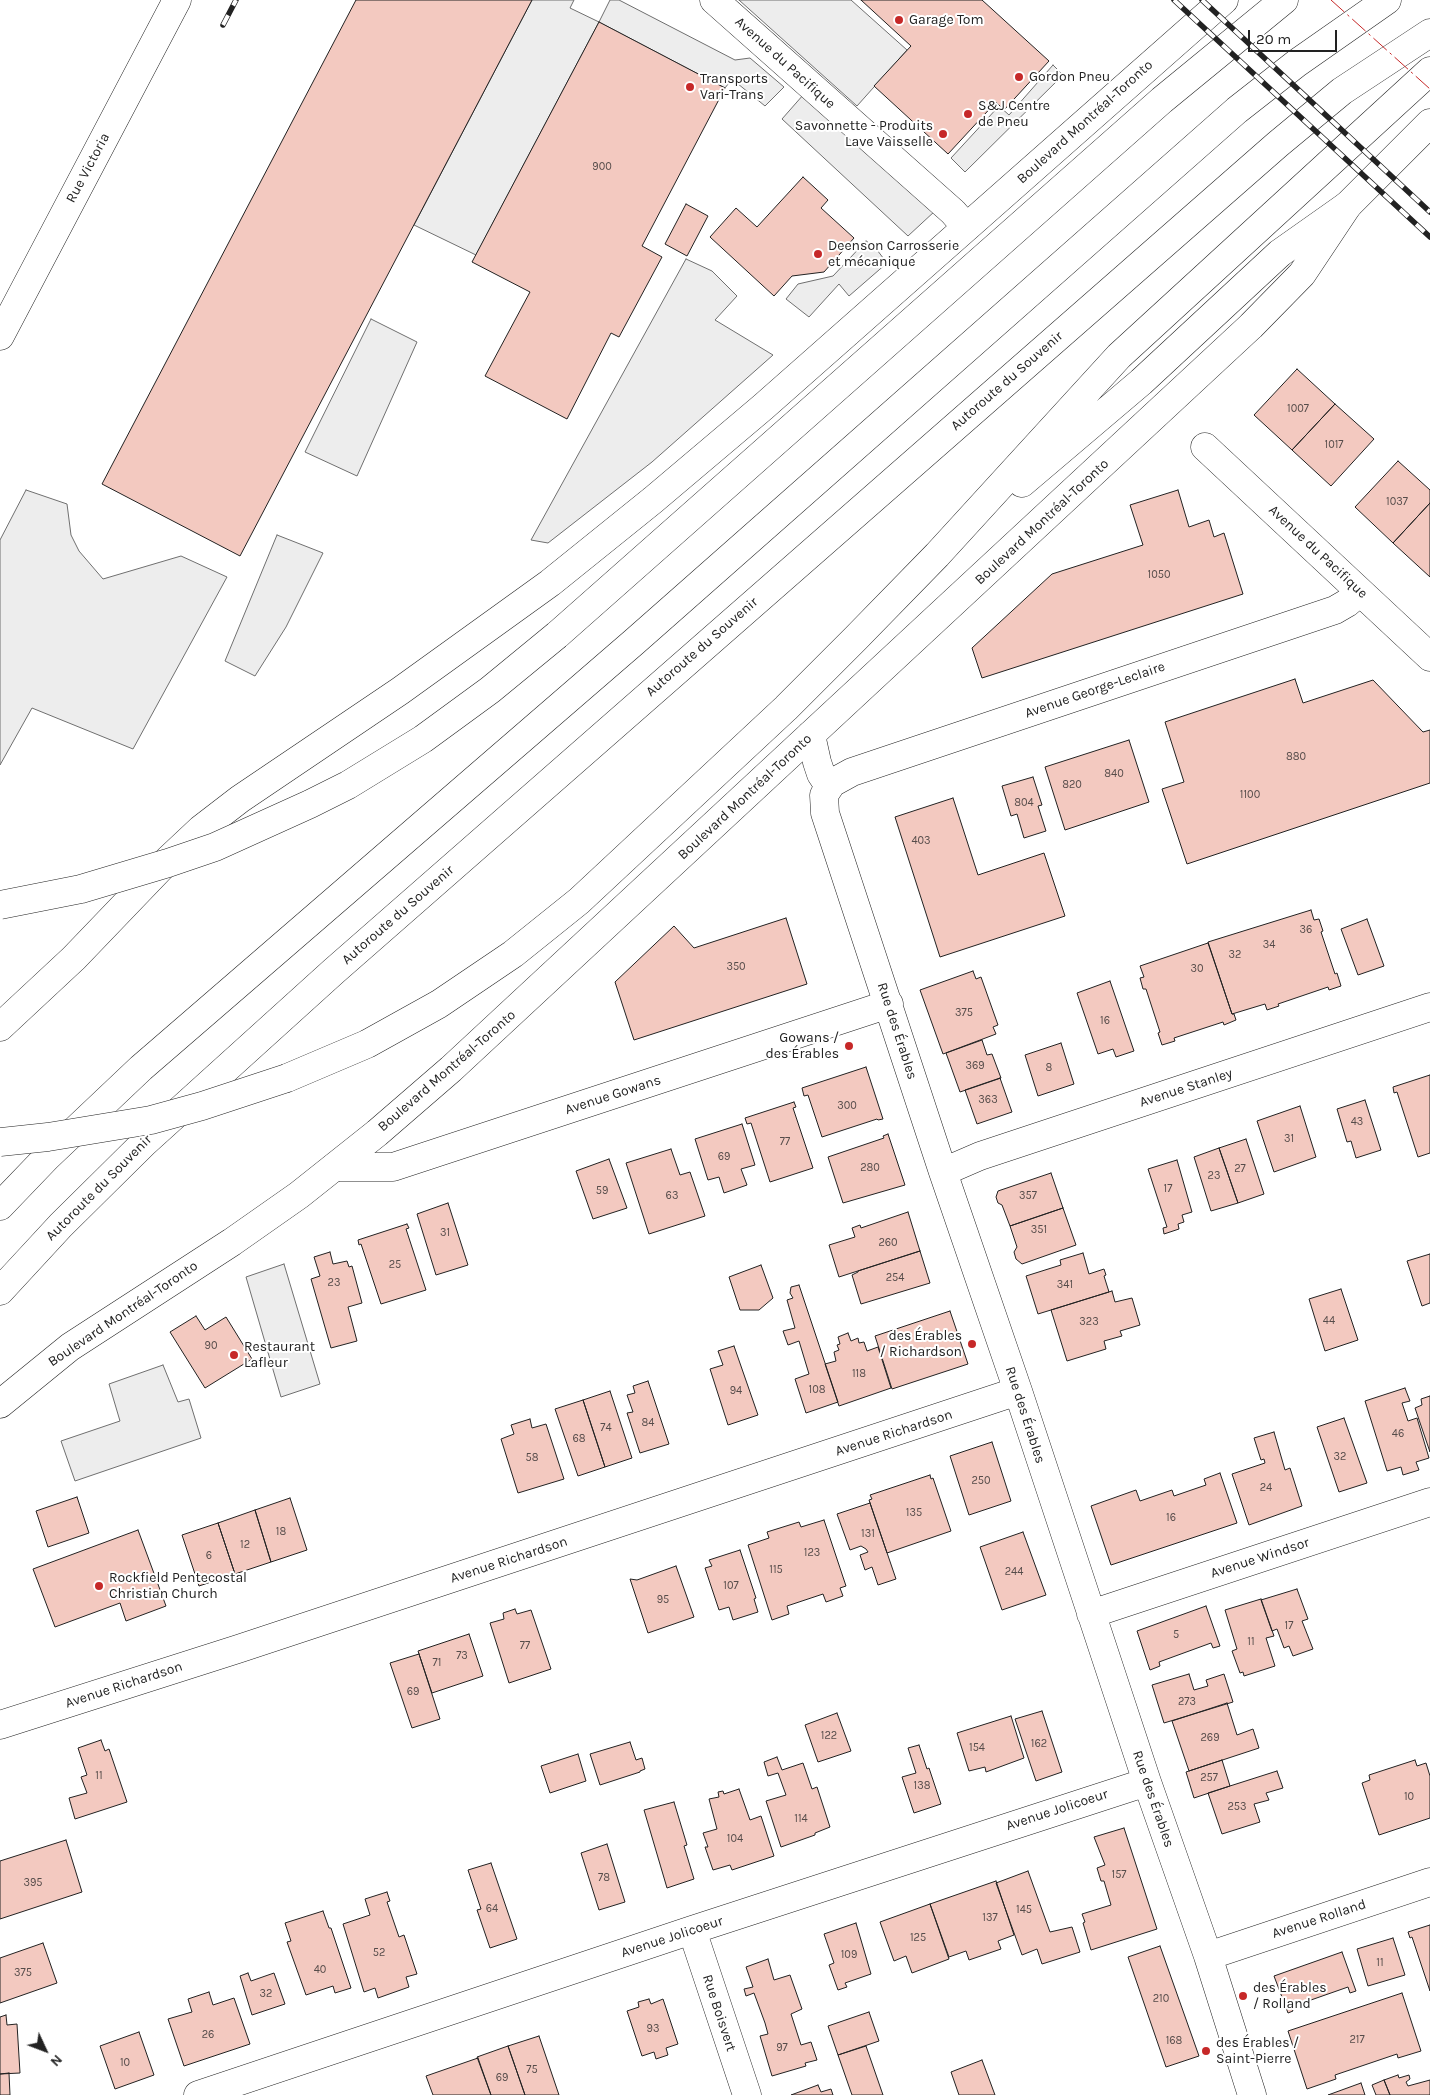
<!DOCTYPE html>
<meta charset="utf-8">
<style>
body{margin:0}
#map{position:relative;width:1430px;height:2095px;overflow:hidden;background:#fff;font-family:Karla,sans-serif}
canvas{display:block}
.north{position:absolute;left:20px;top:2025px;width:50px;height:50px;-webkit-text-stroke:4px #fff;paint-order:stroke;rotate:133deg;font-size:14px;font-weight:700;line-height:20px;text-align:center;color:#222}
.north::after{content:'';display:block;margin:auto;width:18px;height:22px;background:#222;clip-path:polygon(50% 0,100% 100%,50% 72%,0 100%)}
.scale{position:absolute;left:1248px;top:30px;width:89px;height:22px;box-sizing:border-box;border:2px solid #222;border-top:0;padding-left:6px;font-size:15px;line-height:18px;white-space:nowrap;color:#222;-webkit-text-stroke:4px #fff;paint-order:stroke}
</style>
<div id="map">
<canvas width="1430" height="2095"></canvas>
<div class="north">N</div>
<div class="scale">20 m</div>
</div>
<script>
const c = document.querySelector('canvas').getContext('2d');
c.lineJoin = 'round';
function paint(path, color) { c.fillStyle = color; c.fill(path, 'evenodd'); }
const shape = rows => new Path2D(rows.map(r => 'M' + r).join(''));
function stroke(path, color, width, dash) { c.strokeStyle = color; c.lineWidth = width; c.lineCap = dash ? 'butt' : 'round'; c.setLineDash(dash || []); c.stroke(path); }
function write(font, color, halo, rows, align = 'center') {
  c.font = font + ' Karla,sans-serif'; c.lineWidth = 4; c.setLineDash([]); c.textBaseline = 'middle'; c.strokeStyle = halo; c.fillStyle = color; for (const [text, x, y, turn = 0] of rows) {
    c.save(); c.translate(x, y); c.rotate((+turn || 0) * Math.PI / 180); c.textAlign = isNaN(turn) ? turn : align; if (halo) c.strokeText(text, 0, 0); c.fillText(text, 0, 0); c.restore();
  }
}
const parking = shape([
 [532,0,574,0,570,8,599,22,610,0,619,0,735,60,750,58,784,87,765,106,732,79,725,88,599,22,476,255,414,225,532,0],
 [739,0,851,0,907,50,857,106,739,0],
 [1053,65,1063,75,965,172,951,158,999,106,1009,115,1053,65],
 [811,86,935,211,908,236,782,119,811,86],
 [866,241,874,246,887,263,849,296,839,284,809,317,786,299,798,284,833,276,866,241],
 [686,259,712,271,737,296,715,320,773,355,652,462,548,543,531,540,686,259],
 [371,319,417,342,357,476,305,452,371,319],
 [26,490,67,504,71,535,79,551,103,579,181,556,227,577,133,749,32,708,0,765,0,540,26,490],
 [277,535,323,553,286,627,255,676,225,661,277,535],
 [284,1264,320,1384,281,1397,246,1277,284,1264],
 [163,1365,178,1402,189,1399,201,1438,75,1481,61,1441,120,1421,109,1384,163,1365]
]);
paint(parking, '#ededed');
stroke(parking, '#6f6f6f', 1);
const building = shape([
 [356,0,532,0,240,556,102,484,356,0],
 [861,0,982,0,1049,61,1004,110,996,102,948,154,874,86,911,46,861,0],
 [599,22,725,88,642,246,662,257,619,337,611,333,567,419,485,376,530,292,472,262,599,22],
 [803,177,828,200,821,208,854,238,824,272,792,276,774,296,710,237,736,208,757,227,803,177],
 [686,204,708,216,687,256,665,244,686,204],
 [1297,369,1335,404,1292,450,1254,415,1297,369],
 [1335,404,1374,439,1331,486,1292,450,1335,404],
 [1398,461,1430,490,1430,503,1393,543,1355,507,1398,461],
 [1178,490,1189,527,1209,520,1214,537,1224,533,1243,594,982,678,972,648,1052,574,1143,545,1130,505,1178,490],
 [1430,503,1430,577,1393,543,1430,503],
 [1295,679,1303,703,1373,680,1423,732,1430,730,1430,783,1187,864,1162,789,1184,782,1165,722,1295,679],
 [1129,740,1149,802,1065,830,1045,767,1129,740],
 [1033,777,1042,805,1038,806,1046,831,1024,838,1017,814,1011,816,1002,786,1033,777],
 [953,798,978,875,1044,853,1065,916,940,957,895,817,953,798],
 [1311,910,1314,920,1319,919,1323,931,1321,932,1335,974,1337,973,1341,986,1329,990,1328,987,1278,1004,1279,1006,1267,1010,1265,1004,1232,1014,1208,942,1311,910],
 [786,918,807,984,634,1040,615,982,674,926,694,948,786,918],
 [1367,919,1384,966,1358,975,1341,929,1367,919],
 [1208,943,1232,1014,1234,1014,1236,1020,1224,1025,1223,1022,1174,1038,1175,1041,1162,1045,1158,1033,1160,1032,1146,989,1143,989,1140,978,1144,977,1140,966,1208,943],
 [973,971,976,979,981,977,998,1025,993,1027,996,1034,943,1054,920,990,973,971],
 [1110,981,1134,1051,1116,1057,1113,1049,1098,1054,1077,993,1110,981],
 [982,1040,987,1055,992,1054,1001,1078,960,1092,946,1053,982,1040],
 [1061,1043,1074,1084,1038,1096,1025,1055,1061,1043],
 [866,1067,883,1119,878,1120,877,1119,822,1137,808,1095,804,1096,802,1088,866,1067],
 [1430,1075,1430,1153,1418,1157,1397,1092,1394,1093,1393,1087,1430,1075],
 [1000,1078,1012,1112,977,1124,965,1090,1000,1078],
 [1365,1100,1381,1150,1356,1158,1351,1141,1347,1142,1337,1109,1365,1100],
 [794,1102,796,1107,793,1108,813,1168,770,1182,751,1123,747,1124,745,1118,794,1102],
 [1300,1106,1316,1157,1274,1172,1257,1121,1300,1106],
 [742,1124,755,1165,741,1169,747,1185,724,1193,719,1177,708,1180,695,1139,742,1124],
 [888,1134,905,1185,843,1203,828,1157,884,1138,883,1136,888,1134],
 [1246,1139,1264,1194,1238,1203,1219,1148,1246,1139],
 [1219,1148,1238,1203,1211,1211,1194,1157,1219,1148],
 [671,1149,680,1175,690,1172,705,1216,649,1234,626,1163,671,1149],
 [609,1159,627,1208,593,1219,576,1171,609,1159],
 [1177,1160,1192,1212,1182,1215,1184,1222,1178,1224,1179,1229,1164,1234,1163,1228,1167,1227,1148,1169,1177,1160],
 [1051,1173,1063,1208,1010,1226,1002,1205,998,1203,996,1197,998,1191,1051,1173],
 [448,1203,468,1265,436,1275,417,1214,448,1203],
 [1063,1208,1076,1245,1022,1264,1016,1259,1014,1252,1017,1247,1010,1226,1063,1208],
 [908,1212,920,1251,839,1277,829,1245,855,1237,852,1228,860,1225,861,1228,908,1212],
 [407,1224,409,1228,406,1229,426,1290,381,1304,361,1244,359,1245,358,1240,407,1224],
 [920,1251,930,1283,861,1304,852,1275,858,1272,858,1271,920,1251],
 [330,1252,333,1264,347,1261,349,1267,352,1266,362,1303,348,1307,357,1341,331,1348,311,1279,320,1276,314,1257,330,1252],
 [1083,1253,1089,1274,1104,1269,1106,1275,1104,1276,1109,1292,1038,1314,1026,1276,1061,1265,1060,1260,1083,1253],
 [1430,1254,1430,1303,1422,1306,1407,1261,1430,1254],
 [761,1265,773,1298,759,1310,740,1310,729,1277,761,1265],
 [799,1285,838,1402,806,1413,795,1379,809,1374,799,1341,788,1345,783,1331,795,1328,787,1300,793,1298,790,1293,791,1287,799,1285],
 [1341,1289,1358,1340,1325,1351,1309,1299,1341,1289],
 [1112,1291,1115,1302,1132,1298,1140,1325,1120,1331,1122,1336,1104,1341,1106,1349,1067,1361,1051,1310,1112,1291],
 [950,1311,968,1364,892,1389,875,1336,950,1311],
 [196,1316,205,1330,226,1317,252,1359,205,1388,170,1332,196,1316],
 [848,1333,851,1341,858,1338,859,1343,864,1342,867,1351,878,1347,891,1388,839,1406,825,1364,836,1361,834,1352,839,1350,837,1345,840,1344,838,1337,848,1333],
 [734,1346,758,1415,728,1425,710,1369,723,1365,718,1351,734,1346],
 [648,1381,669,1444,640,1453,627,1413,633,1412,627,1395,635,1393,633,1386,648,1381],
 [1405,1388,1410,1401,1402,1403,1408,1421,1417,1418,1429,1458,1416,1462,1419,1470,1403,1475,1401,1467,1387,1471,1365,1401,1405,1388],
 [610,1391,632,1458,605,1467,583,1400,610,1391],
 [1430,1396,1430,1452,1415,1408,1422,1405,1421,1399,1430,1396],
 [583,1400,605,1467,578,1476,555,1409,583,1400],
 [1344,1418,1367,1483,1339,1492,1317,1427,1344,1418],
 [530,1419,532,1428,546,1424,564,1479,518,1493,501,1439,514,1434,511,1425,530,1419],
 [1274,1432,1285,1470,1290,1468,1302,1506,1249,1525,1232,1474,1265,1463,1264,1459,1261,1460,1254,1438,1274,1432],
 [992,1442,1011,1501,969,1515,950,1456,992,1442],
 [1220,1473,1237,1523,1111,1565,1091,1506,1136,1490,1140,1501,1172,1490,1174,1496,1206,1485,1204,1479,1220,1473],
 [930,1475,931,1479,933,1478,951,1531,887,1553,869,1500,872,1499,870,1495,930,1475],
 [77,1497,89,1533,48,1547,36,1511,77,1497],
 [290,1498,307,1550,271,1562,255,1510,290,1498],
 [870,1503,896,1579,878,1585,872,1567,865,1570,860,1555,868,1552,866,1549,861,1546,850,1550,837,1514,870,1503],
 [255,1510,271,1562,235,1574,218,1523,255,1510],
 [824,1520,846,1586,840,1588,843,1596,826,1602,823,1594,787,1606,789,1614,772,1620,748,1545,769,1538,767,1532,799,1522,801,1527,824,1520],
 [218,1523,235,1574,199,1586,182,1535,218,1523],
 [138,1530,166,1606,126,1621,120,1603,55,1627,33,1569,138,1530],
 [1023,1532,1046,1595,1002,1610,980,1547,1023,1532],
 [740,1550,756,1598,754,1599,758,1612,733,1620,729,1607,719,1610,705,1568,712,1566,709,1560,740,1550],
 [676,1566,694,1617,648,1633,630,1579,637,1580,676,1566],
 [1297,1589,1308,1619,1302,1621,1313,1649,1293,1656,1289,1646,1284,1648,1277,1629,1272,1631,1261,1600,1297,1589],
 [1261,1599,1274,1636,1266,1638,1275,1666,1244,1676,1243,1672,1240,1673,1232,1651,1237,1649,1225,1610,1261,1599],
 [1206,1606,1220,1646,1213,1648,1211,1643,1159,1662,1160,1666,1150,1670,1137,1631,1206,1606],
 [515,1609,517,1614,531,1610,551,1669,509,1683,490,1623,504,1619,503,1613,515,1609],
 [469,1634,483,1676,432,1693,418,1651,469,1634],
 [419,1654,440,1719,412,1728,390,1663,419,1654],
 [1189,1674,1194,1690,1208,1686,1206,1680,1224,1674,1233,1702,1164,1723,1152,1685,1189,1674],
 [1227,1703,1237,1735,1253,1729,1259,1748,1189,1771,1172,1721,1227,1703],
 [1042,1711,1062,1772,1036,1781,1015,1719,1042,1711],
 [837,1713,851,1751,818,1762,805,1725,837,1713],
 [1011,1716,1024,1758,986,1772,985,1767,969,1771,957,1733,1011,1716],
 [101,1740,105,1751,109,1749,127,1802,75,1819,69,1798,87,1793,81,1777,87,1775,78,1748,101,1740],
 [630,1742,636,1760,642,1758,645,1769,640,1771,640,1772,600,1785,590,1754,630,1742],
 [919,1745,927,1769,929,1768,941,1804,914,1813,902,1777,916,1773,908,1748,919,1745],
 [578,1754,586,1781,550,1793,541,1766,578,1754],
 [777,1757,782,1770,803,1763,812,1789,817,1787,830,1827,815,1833,815,1835,781,1847,766,1801,786,1795,778,1773,768,1776,764,1762,777,1757],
 [1222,1760,1230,1786,1194,1798,1186,1772,1222,1760],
 [1415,1760,1417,1766,1426,1763,1430,1776,1430,1818,1379,1835,1362,1783,1370,1780,1369,1775,1415,1760],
 [1277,1771,1283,1788,1266,1793,1269,1800,1254,1804,1260,1822,1222,1834,1208,1793,1277,1771],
 [739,1789,750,1820,761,1816,774,1856,732,1870,730,1865,713,1870,705,1847,708,1847,703,1833,717,1829,709,1799,719,1797,718,1792,723,1791,724,1794,739,1789],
 [674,1802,687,1845,684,1846,694,1879,667,1888,644,1810,674,1802],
 [1124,1828,1157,1929,1091,1950,1083,1923,1085,1922,1082,1914,1111,1905,1104,1881,1101,1881,1097,1868,1105,1865,1094,1837,1124,1828],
 [66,1840,82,1892,0,1919,0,1861,66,1840],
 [607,1844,625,1902,599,1910,581,1853,607,1844],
 [491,1863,517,1939,490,1948,477,1910,481,1909,468,1870,491,1863],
 [1028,1871,1050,1932,1072,1927,1080,1952,1042,1964,1037,1949,1022,1955,996,1883,1028,1871],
 [996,1881,1014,1935,998,1941,1001,1949,969,1960,966,1951,949,1957,930,1904,996,1881],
 [387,1892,390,1901,387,1902,399,1937,404,1935,417,1974,406,1977,409,1987,378,1998,375,1988,364,1992,343,1924,370,1915,365,1899,387,1892],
 [930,1904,949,1959,912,1973,906,1956,894,1961,880,1922,930,1904],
 [323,1911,329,1928,331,1928,351,1988,335,1993,333,1986,306,1995,287,1942,291,1941,285,1923,323,1911],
 [856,1923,871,1974,845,1983,847,1987,838,1990,829,1965,834,1963,824,1934,856,1923],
 [1430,1925,1430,1991,1412,1937,1410,1938,1408,1932,1430,1925],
 [1393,1938,1405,1975,1368,1986,1357,1949,1393,1938],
 [43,1943,57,1983,0,2003,0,1958,43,1943],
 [1160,1946,1199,2056,1166,2067,1128,1957,1160,1946],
 [1342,1952,1356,1991,1350,1993,1348,1987,1291,2007,1293,2011,1288,2013,1274,1976,1342,1952],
 [768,1959,774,1980,790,1975,802,2009,791,2014,801,2045,811,2042,817,2060,805,2063,806,2066,772,2076,760,2036,768,2034,765,2023,754,1993,746,1996,744,1989,753,1987,746,1967,768,1959],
 [248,1973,251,1981,274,1973,285,2004,252,2015,240,1976,248,1973],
 [209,1992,213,2005,234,1998,250,2044,184,2066,168,2019,192,2012,188,1999,209,1992],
 [1402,1993,1421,2051,1398,2058,1397,2054,1335,2075,1336,2079,1307,2089,1288,2031,1402,1993],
 [649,1999,651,2004,663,1999,678,2044,666,2048,668,2055,656,2059,654,2052,642,2056,627,2011,639,2007,638,2002,649,1999],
 [869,2012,879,2041,838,2055,828,2026,869,2012],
 [6,2015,7,2025,17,2024,20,2073,0,2074,0,2017,6,2015],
 [139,2032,154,2075,115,2089,100,2046,139,2032],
 [539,2036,559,2095,525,2095,508,2046,539,2036],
 [508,2046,525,2095,491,2095,477,2057,508,2046],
 [866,2046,883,2095,852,2095,838,2055,866,2046],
 [478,2058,491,2095,433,2095,426,2076,478,2058],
 [982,2060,995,2095,959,2095,951,2072,982,2060],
 [9,2073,10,2095,0,2095,0,2074,9,2073],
 [1398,2075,1399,2078,1409,2075,1410,2079,1406,2082,1408,2086,1430,2080,1430,2095,1390,2095,1384,2080,1398,2075],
 [1384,2080,1390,2095,1376,2095,1372,2085,1384,2080],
 [1361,2083,1365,2095,1328,2095,1361,2083],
 [818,2085,821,2092,831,2089,833,2095,791,2095,818,2085]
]);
paint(building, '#f3c9c0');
stroke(building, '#222', 1);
const minor = shape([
 [714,0,953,212,966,227],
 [1205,447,1430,657],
 [811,735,817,762,821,774,829,786],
 [335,1167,393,1167,889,1004],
 [943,1172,980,1156,1430,1007],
 [1091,1614,1430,1502],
 [0,1725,238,1649,1018,1391],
 [692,1930,747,2095],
 [1208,1956,1430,1882],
 [198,2095,692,1930,1147,1782],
 [1252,2095,1208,1956,1147,1782,1018,1391,943,1172,825,813,824,795,832,783,852,772,1335,610,1347,603,1360,592]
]);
const major = shape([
 [0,336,177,0],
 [0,1027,74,958,169,859,201,829,240,799,400,691,550,583,653,500,763,407,1224,0],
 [0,1404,70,1347,232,1242,299,1195,377,1133,451,1069,1251,326,1302,274,1348,205,1430,123]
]);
const highway = shape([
 [1022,483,1141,382,1280,253,1348,205],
 [557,635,1162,100,1284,0],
 [287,1078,367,1044,439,1004,513,954,579,901,786,708,855,639,937,555,1119,356,1430,71],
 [0,1206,47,1157,141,1068,634,642,1237,110,1297,63,1387,0],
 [0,1291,61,1225,145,1142,334,971,1278,144,1342,91,1430,33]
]);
stroke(minor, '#222', 29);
stroke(major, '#222', 29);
stroke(highway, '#222', 29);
stroke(minor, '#fff', 28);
stroke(major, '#fff', 28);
stroke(highway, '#fff', 28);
const rail = shape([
 [1174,0,1430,237],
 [1202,0,1430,212],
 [223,25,236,0]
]);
stroke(rail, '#222', 5.5);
stroke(rail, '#fff', 4, [11]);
const highwayBridge = shape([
 [0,905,81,889,168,863,215,847,310,804,348,785,423,739,490,690,557,635],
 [0,1142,48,1137,151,1120,202,1106,287,1078]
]);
stroke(highwayBridge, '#222', 29, []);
stroke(highwayBridge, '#fff', 28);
stroke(shape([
 [1331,0,1430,89]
]), '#c62828', 1, [18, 4, 2.5, 4]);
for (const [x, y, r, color] of [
 [899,20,5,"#c62828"],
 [1019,77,5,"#c62828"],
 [690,87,5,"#c62828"],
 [968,114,5,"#c62828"],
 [943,134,5,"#c62828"],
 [818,254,5,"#c62828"],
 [849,1046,5,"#c62828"],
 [972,1344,5,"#c62828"],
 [234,1355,5,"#c62828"],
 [99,1586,5,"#c62828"],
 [1243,1996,5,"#c62828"],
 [1206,2051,5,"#c62828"]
]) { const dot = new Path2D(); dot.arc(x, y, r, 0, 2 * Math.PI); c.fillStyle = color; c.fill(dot); stroke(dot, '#fff', 2); }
write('11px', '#564c4a', null, [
 ["900",602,167],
 ["1007",1298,409],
 ["1017",1334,445],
 ["1037",1397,502],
 ["1050",1159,575],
 ["880",1296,757],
 ["840",1114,774],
 ["820",1072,785],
 ["1100",1250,795],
 ["804",1024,803],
 ["403",921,841],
 ["36",1306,930],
 ["34",1269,945],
 ["32",1235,955],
 ["350",736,967],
 ["30",1197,969],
 ["375",964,1013],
 ["16",1105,1021],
 ["369",975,1066],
 ["8",1049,1068],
 ["363",988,1100],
 ["300",847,1106],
 ["43",1357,1122],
 ["31",1289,1139],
 ["77",785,1142],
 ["69",724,1157],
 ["280",870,1168],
 ["27",1240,1169],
 ["23",1214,1176],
 ["17",1168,1189],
 ["59",602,1191],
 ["63",672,1196],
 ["357",1028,1196],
 ["351",1039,1230],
 ["31",445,1233],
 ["260",888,1243],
 ["25",395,1265],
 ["254",895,1278],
 ["23",334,1283],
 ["341",1065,1285],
 ["44",1329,1321],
 ["323",1089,1322],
 ["90",211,1346],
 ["118",859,1374],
 ["108",817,1390],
 ["94",736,1391],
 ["84",648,1423],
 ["74",606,1428],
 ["46",1398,1434],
 ["68",579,1439],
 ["32",1340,1457],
 ["58",532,1458],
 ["250",981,1481],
 ["24",1266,1488],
 ["135",914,1513],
 ["16",1171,1518],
 ["18",281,1532],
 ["131",868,1534],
 ["12",245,1545],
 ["123",812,1553],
 ["6",209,1556],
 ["115",776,1570],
 ["244",1014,1572],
 ["107",731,1586],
 ["95",663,1600],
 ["17",1289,1626],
 ["5",1176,1635],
 ["11",1251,1642],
 ["77",525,1646],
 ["73",462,1656],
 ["71",437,1663],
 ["69",413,1692],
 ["273",1187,1702],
 ["122",829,1736],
 ["269",1210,1738],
 ["162",1039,1744],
 ["154",977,1748],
 ["11",99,1776],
 ["257",1209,1778],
 ["138",922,1786],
 ["10",1409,1797],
 ["253",1237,1807],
 ["114",801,1819],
 ["104",735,1839],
 ["157",1119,1875],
 ["78",604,1878],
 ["395",33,1883],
 ["64",492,1909],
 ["145",1024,1910],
 ["137",990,1918],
 ["125",918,1938],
 ["52",379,1953],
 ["109",849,1955],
 ["11",1380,1963],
 ["40",320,1970],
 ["375",23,1973],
 ["32",266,1994],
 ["210",1161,1999],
 ["93",653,2029],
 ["26",208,2035],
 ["217",1357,2040],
 ["168",1174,2041],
 ["97",782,2048],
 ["10",125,2063],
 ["75",532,2070],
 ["69",502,2078]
]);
write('14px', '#222', '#fff', [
 ["Garage Tom",909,20],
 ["Gordon Pneu",1029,77],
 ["Transports",700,79],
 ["Vari-Trans",700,95],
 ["S&J Centre",978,106],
 ["de Pneu",978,122],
 ["Savonnette - Produits",933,126,"right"],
 ["Lave Vaisselle",933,142,"right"],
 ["Deenson Carrosserie",828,246],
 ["et mécanique",828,262],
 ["Gowans /",839,1038,"right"],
 ["des Érables",839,1054,"right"],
 ["des Érables",962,1336,"right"],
 ["/ Richardson",962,1352,"right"],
 ["Restaurant",244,1347],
 ["Lafleur",244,1363],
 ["Rockfield Pentecostal",109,1578],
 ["Christian Church",109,1594],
 ["des Érables",1253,1988],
 ["/ Rolland",1253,2004],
 ["des Érables /",1216,2043],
 ["Saint-Pierre",1216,2059]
], 'left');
write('14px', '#222', '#fff', [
 ["Avenue du Pacifique",785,63,42],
 ["Boulevard Montréal-Toronto",1085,122,-42],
 ["Rue Victoria",88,168,-62],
 ["Autoroute du Souvenir",1007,381,-41],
 ["Boulevard Montréal-Toronto",1042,522,-43],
 ["Avenue du Pacifique",1318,552,43],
 ["Autoroute du Souvenir",702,647,-41],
 ["Avenue George-Leclaire",1095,690,-19],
 ["Boulevard Montréal-Toronto",745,797,-43],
 ["Autoroute du Souvenir",398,915,-41],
 ["Rue des Érables",897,1031,72],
 ["Boulevard Montréal-Toronto",447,1071,-41],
 ["Avenue Stanley",1186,1088,-18],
 ["Avenue Gowans",613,1095,-18],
 ["Autoroute du Souvenir",99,1188,-45],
 ["Boulevard Montréal-Toronto",123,1314,-34],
 ["Rue des Érables",1025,1415,72],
 ["Avenue Richardson",894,1433,-18],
 ["Avenue Windsor",1260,1558,-18],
 ["Avenue Richardson",509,1560,-18],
 ["Avenue Richardson",124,1685,-18],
 ["Rue des Érables",1153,1799,71],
 ["Avenue Jolicoeur",1057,1810,-18],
 ["Avenue Rolland",1319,1919,-18],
 ["Avenue Jolicoeur",672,1937,-18],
 ["Rue Boisvert",719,2013,72]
]);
</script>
